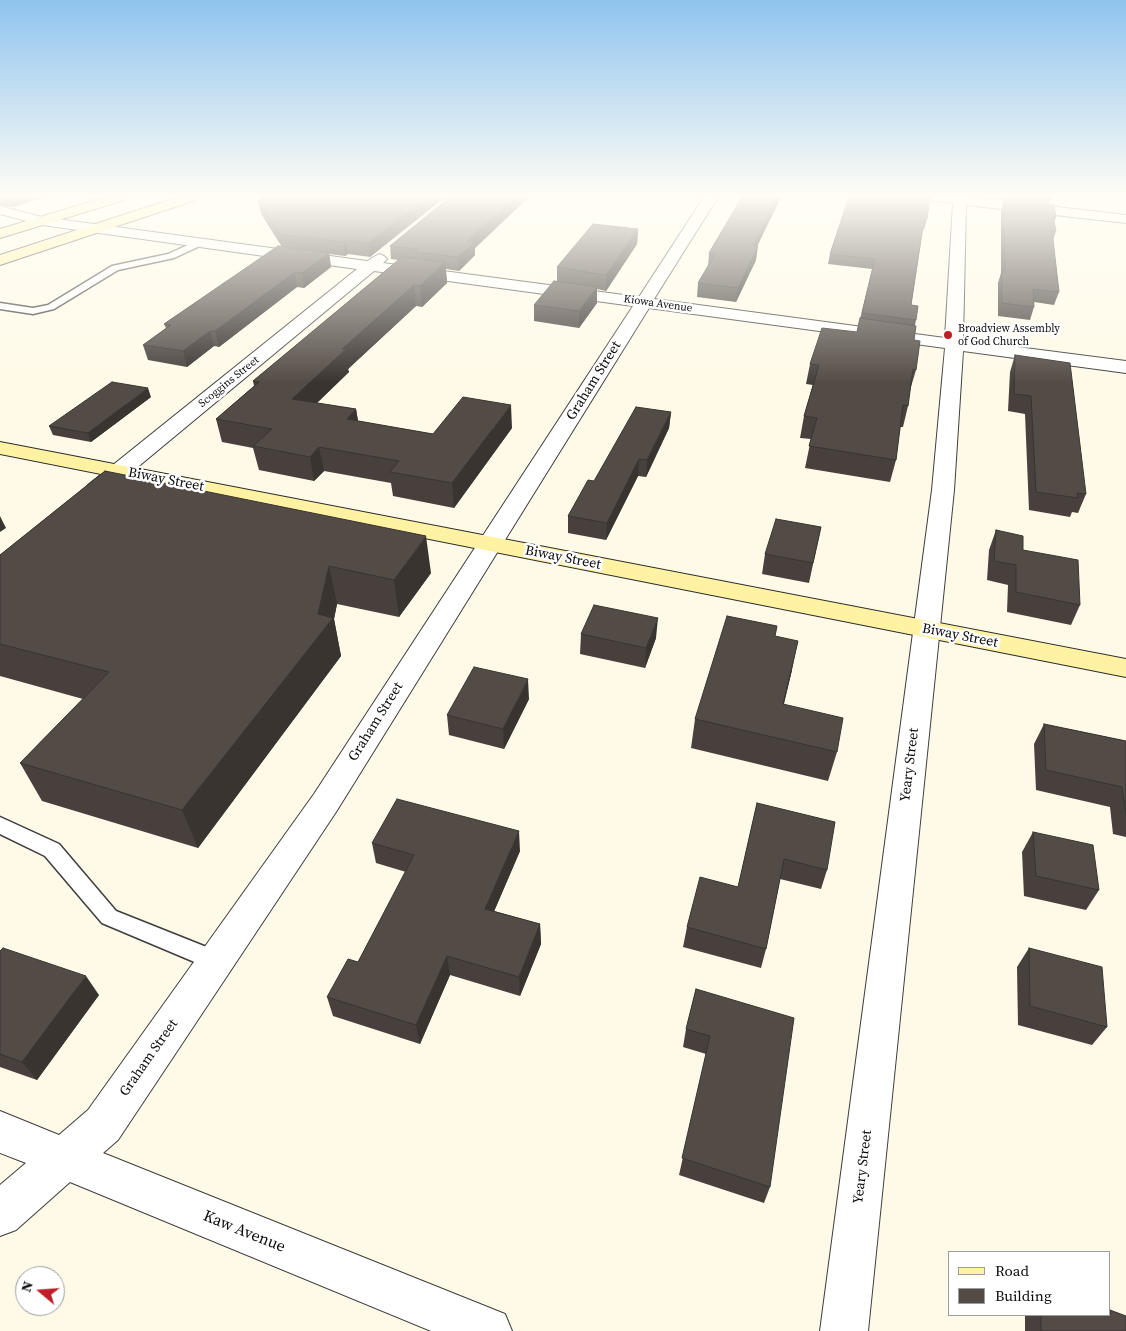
<!DOCTYPE html>
<style>
body{margin:0}
#map{position:relative;width:1126px;height:1331px;overflow:hidden;background:#fffae8;font-family:"Source Serif 4",serif}
canvas{display:block}
.legend{position:absolute;left:948px;top:1251px;width:162px;height:65px;box-sizing:border-box;background:#fff;border:1px solid #9d9d9d;margin:0;padding:6px 9px;list-style:none;font-size:15px;color:#0a0a0a}
.legend li{display:flex;align-items:center;gap:10px;height:25px}
.legend b{width:25px;border:1px solid #9d9d9d}
.north{position:absolute;left:15px;top:1266px;width:50px;height:50px;box-sizing:border-box;background:#fff;border:1px solid #9d9d9d;border-radius:50%;rotate:288deg;font-size:14px;font-weight:700;line-height:20px;text-align:center;color:#0a0a0a}
.north::after{content:'';display:block;margin:auto;width:18px;height:22px;background:#bf1e29;clip-path:polygon(50% 0,100% 100%,50% 72%,0 100%)}
</style>
<div id="map">
<canvas width="1126" height="1331"></canvas>
<ul class="legend">
<li><b style="height:6px;background:#fff3a3"></b>Road</li>
<li><b style="height:14px;background:#534b46"></b>Building</li>
</ul>
<div class="north">N</div>
</div>
<script>
const c = document.querySelector('canvas').getContext('2d');
c.lineJoin = 'round';
const shape = rows => new Path2D(rows.map(r => 'M' + r).join(''));
function stroke(path, color, width, dash) { c.strokeStyle = color; c.lineWidth = width; c.lineCap = dash ? 'butt' : 'round'; c.setLineDash(dash || []); c.stroke(path); }
function paint(path, color) { c.fillStyle = color; c.fill(path, 'evenodd'); }
function write(font, color, halo, rows, align = 'center') {
  c.font = font + ' "Source Serif 4",serif'; c.lineWidth = 5; c.setLineDash([]); c.textBaseline = 'middle'; c.strokeStyle = halo; c.fillStyle = color; for (const [text, x, y, turn = 0] of rows) {
    c.save(); c.translate(x, y); c.rotate((+turn || 0) * Math.PI / 180); c.textAlign = isNaN(turn) ? turn : align; if (halo) c.strokeText(text, 0, 0); c.fillText(text, 0, 0); c.restore();
  }
}
const lane = shape([
 [199,240,203,243,202,245,174,258,118,270,54,309,33,314,0,309,0,303,33,308,48,305,112,266,168,254,199,240],
 [0,817,59,844,116,911,224,954,227,961,224,968,216,971,102,923,45,856,0,834,0,817]
]);
const street = shape([
 [704,197,718,197,654,299,945,338,953,203,931,200,929,197,971,197,1126,215,1126,223,966,205,963,340,1126,361,1126,373,963,351,954,490,868,1331,820,1331,932,490,945,348,649,308,336,812,118,1140,103,1153,505,1314,512,1331,431,1331,70,1182,16,1230,0,1236,0,1185,26,1163,0,1153,0,1111,59,1135,88,1110,314,794,633,306,374,271,104,495,96,497,88,495,85,490,88,485,357,269,42,225,0,214,0,206,42,217,367,261,379,254,384,256,387,259,383,263,639,297,704,197]
]);
const secondary = shape([
 [106,197,127,197,125,200,0,238,0,229,106,197],
 [178,197,198,197,196,200,0,265,0,255,178,197],
 [0,442,1126,659,1126,677,0,454,0,442]
]);
stroke(lane, '#3d3d3d', 3);
stroke(street, '#3d3d3d', 2);
stroke(secondary, '#2c2c2c', 2);
paint(lane, '#fff');
paint(street, '#fff');
paint(secondary, '#fff3a3');
paint(shape([
 [0,197,46,197,13,207,0,205],
 [445,197,370,257,348,254,345,256,329,254,331,267,304,288,297,287,219,347,214,346,187,367,148,360,143,345,166,328,164,324,282,247,261,214,258,201],
 [450,197,529,197,475,248,475,255,459,271,446,269,447,283,422,307,416,306,348,369,349,372,317,403,356,409,358,421,433,434,512,428,454,508,393,496,391,483,324,471,314,481,259,470,253,448,222,442,216,419,254,386,253,381,398,260,391,259,390,246],
 [742,197,781,197,757,246,756,260,736,302,697,297,698,283,708,267,709,253],
 [849,197,927,219,924,230,923,229,911,305,916,320,915,325,914,340,916,370,910,390,908,406,903,427,900,427,896,460,890,482,805,468,811,439,800,438,804,416,813,385,806,384,810,364,857,332,872,269,828,264,830,254],
 [1001,197,1052,197,1049,204,1001,199],
 [1004,199,1056,217,1054,223,1056,231,1053,240,1059,292,1054,305,1034,302,1034,307,1030,320,998,316,998,283,1001,273,1001,211],
 [638,229,637,244,606,291,597,289,597,303,579,328,534,321,534,305,557,281,557,267],
 [1015,355,1086,494,1078,513,1072,512,1070,517,1029,510,1025,414,1008,411,1010,372],
 [151,397,91,442,53,435,49,426],
 [671,412,669,428,646,477,638,476,606,540,568,533,568,516,594,481],
 [105,471,431,573,399,617,337,604,334,619,341,656,198,848,42,801,20,763,83,699,0,676,0,555],
 [821,527,809,583,762,574,765,554],
 [996,530,1080,605,1071,625,1007,612,1008,585,987,580,989,550],
 [581,634,656,638,645,668,580,654],
 [775,636,792,670,784,704,837,752,828,781,691,748,695,719],
 [529,699,504,749,449,735,447,715],
 [1044,724,1126,741,1126,837,1113,834,1110,807,1036,790,1034,744],
 [757,803,827,870,821,889,780,879,766,949,761,968,683,947,687,927,738,887],
 [1033,832,1099,890,1086,910,1024,896,1022,852],
 [372,843,520,851,494,911,540,924,541,944,520,996,450,975,420,1044,333,1016,327,997,358,962,406,872,376,863],
 [1029,948,1107,1027,1092,1045,1018,1025,1017,967],
 [0,951,99,995,37,1080,0,1067],
 [696,989,770,1187,764,1203,679,1175,706,1054,683,1047,686,1029],
 [1025,1315,1110,1315,1126,1331,1025,1331]
]), '#47403c');
paint(shape([
 [9,197,46,197,13,207],
 [428,197,445,197,370,257,368,243],
 [515,197,529,197,475,248,475,255,459,271,458,257,467,241],
 [777,197,781,197,751,259,753,246],
 [638,229,637,244,606,291,606,275],
 [346,240,348,254,345,256,343,242],
 [758,246,756,260,736,302,738,288],
 [329,253,331,267,304,288,302,273],
 [445,262,447,283,422,307,420,286],
 [295,272,297,287,219,347,215,331],
 [414,285,416,306,348,369,349,372,297,422,292,399,342,349],
 [597,287,597,303,579,328,579,311],
 [210,331,214,346,187,367,183,351],
 [148,388,151,397,91,442,88,433],
 [511,405,512,428,454,508,452,483],
 [356,409,360,433,347,419],
 [671,412,669,428,646,477,647,460],
 [319,447,324,471,314,481,310,457],
 [639,459,638,476,606,540,607,523],
 [0,516,6,528,0,532],
 [426,536,431,573,399,617,394,580],
 [329,566,337,604,334,619,341,656,198,848,182,810,318,614],
 [658,618,656,638,645,668,646,648],
 [798,641,792,670,776,734,783,704],
 [528,679,529,699,504,749,503,729],
 [519,831,520,851,487,928,485,909],
 [540,924,541,944,520,996,519,977],
 [447,956,450,975,420,1044,416,1025],
 [86,976,99,995,37,1080,22,1062]
]), '#3a3431');
const building = shape([
 [265,197,428,197,368,243,346,240,343,242,280,234,258,201,265,197],
 [450,197,515,197,467,241,475,242,458,257,416,252,419,249,390,246,450,197],
 [742,197,777,197,753,246,758,246,738,288,698,283,715,254,709,253,742,197],
 [849,197,930,197,927,219,924,219,911,305,918,306,916,320,862,313,875,259,830,254,849,197],
 [1004,199,1054,205,1056,217,1053,217,1056,231,1052,231,1059,292,1033,289,1034,307,1002,303,1002,270,1005,271,1004,199],
 [593,224,638,229,606,275,557,267,593,224],
 [278,246,329,253,302,273,295,272,215,331,210,331,183,351,143,345,171,325,164,324,278,246],
 [402,257,445,262,420,286,414,285,342,349,345,350,292,399,356,409,347,419,433,434,463,397,511,405,452,483,390,472,399,461,319,447,310,457,253,446,272,429,216,419,259,382,253,381,402,257],
 [554,281,597,287,579,311,534,305,554,281],
 [860,318,916,326,914,340,920,341,916,370,913,369,908,406,903,405,896,460,809,446,817,418,804,416,819,365,810,364,822,328,857,332,860,318],
 [1015,355,1070,363,1086,494,1077,493,1078,498,1036,492,1031,396,1014,394,1015,355],
 [112,382,148,388,88,433,49,426,112,382],
 [636,407,671,412,647,460,639,459,607,523,568,516,588,480,594,481,636,407],
 [105,471,426,536,394,580,329,566,318,614,333,618,182,810,20,763,109,672,0,644,0,555,105,471],
 [776,519,821,527,813,563,765,554,776,519],
 [996,530,1023,536,1023,550,1078,560,1080,605,1016,592,1016,565,994,561,996,530],
 [594,605,658,618,646,648,581,634,594,605],
 [727,616,777,626,775,636,798,641,783,704,843,718,837,752,695,719,727,616],
 [474,667,528,679,503,729,447,715,474,667],
 [1044,724,1126,741,1126,814,1122,787,1046,770,1044,724],
 [397,799,519,831,485,909,540,924,519,977,447,956,416,1025,327,997,348,959,358,962,414,855,372,843,397,799],
 [757,803,835,822,827,870,784,859,766,949,687,927,700,877,738,887,757,803],
 [1033,832,1093,845,1099,890,1036,876,1033,832],
 [3,948,86,976,22,1062,0,1054,0,951,3,948],
 [1029,948,1102,967,1107,1027,1030,1006,1029,948],
 [696,989,794,1018,770,1187,682,1158,710,1036,686,1029,696,989],
 [1110,1310,1126,1316,1126,1331,1041,1331,1041,1315,1110,1315,1110,1310]
]);
paint(building, '#534b46');
stroke(building, '#3a3431', 1);
const sky = c.createLinearGradient(0, 0, 0, 383);
sky.addColorStop(0, '#8fc4ef');
sky.addColorStop(0.51, '#fffdf5');
sky.addColorStop(1, '#fffdf500');
c.fillStyle = sky;
c.fillRect(0, 0, 1126, 383);
for (const [x, y, r, color] of [
 [948,335,5,"#bf1e29"]
]) { const dot = new Path2D(); dot.arc(x, y, r, 0, 2 * Math.PI); c.fillStyle = color; c.fill(dot); stroke(dot, '#fff', 2); }
write('11px', '#0a0a0a', '#fff', [
 ["Kiowa Avenue",658,304,8],
 ["Scoggins Street",229,382,-39]
]);
write('11px', '#0a0a0a', '#fff', [
 ["Broadview Assembly",958,329],
 ["of God Church",958,342]
], 'left');
write('14px', '#0a0a0a', '#fff', [
 ["Graham Street",594,381,-58],
 ["Biway Street",166,480,11],
 ["Biway Street",563,558,11],
 ["Biway Street",960,636,11],
 ["Graham Street",376,722,-58],
 ["Yeary Street",910,765,-83],
 ["Graham Street",149,1058,-55],
 ["Yeary Street",863,1167,-83]
]);
write('16px', '#0a0a0a', '#fff', [
 ["Kaw Avenue",244,1232,22]
]);
</script>
